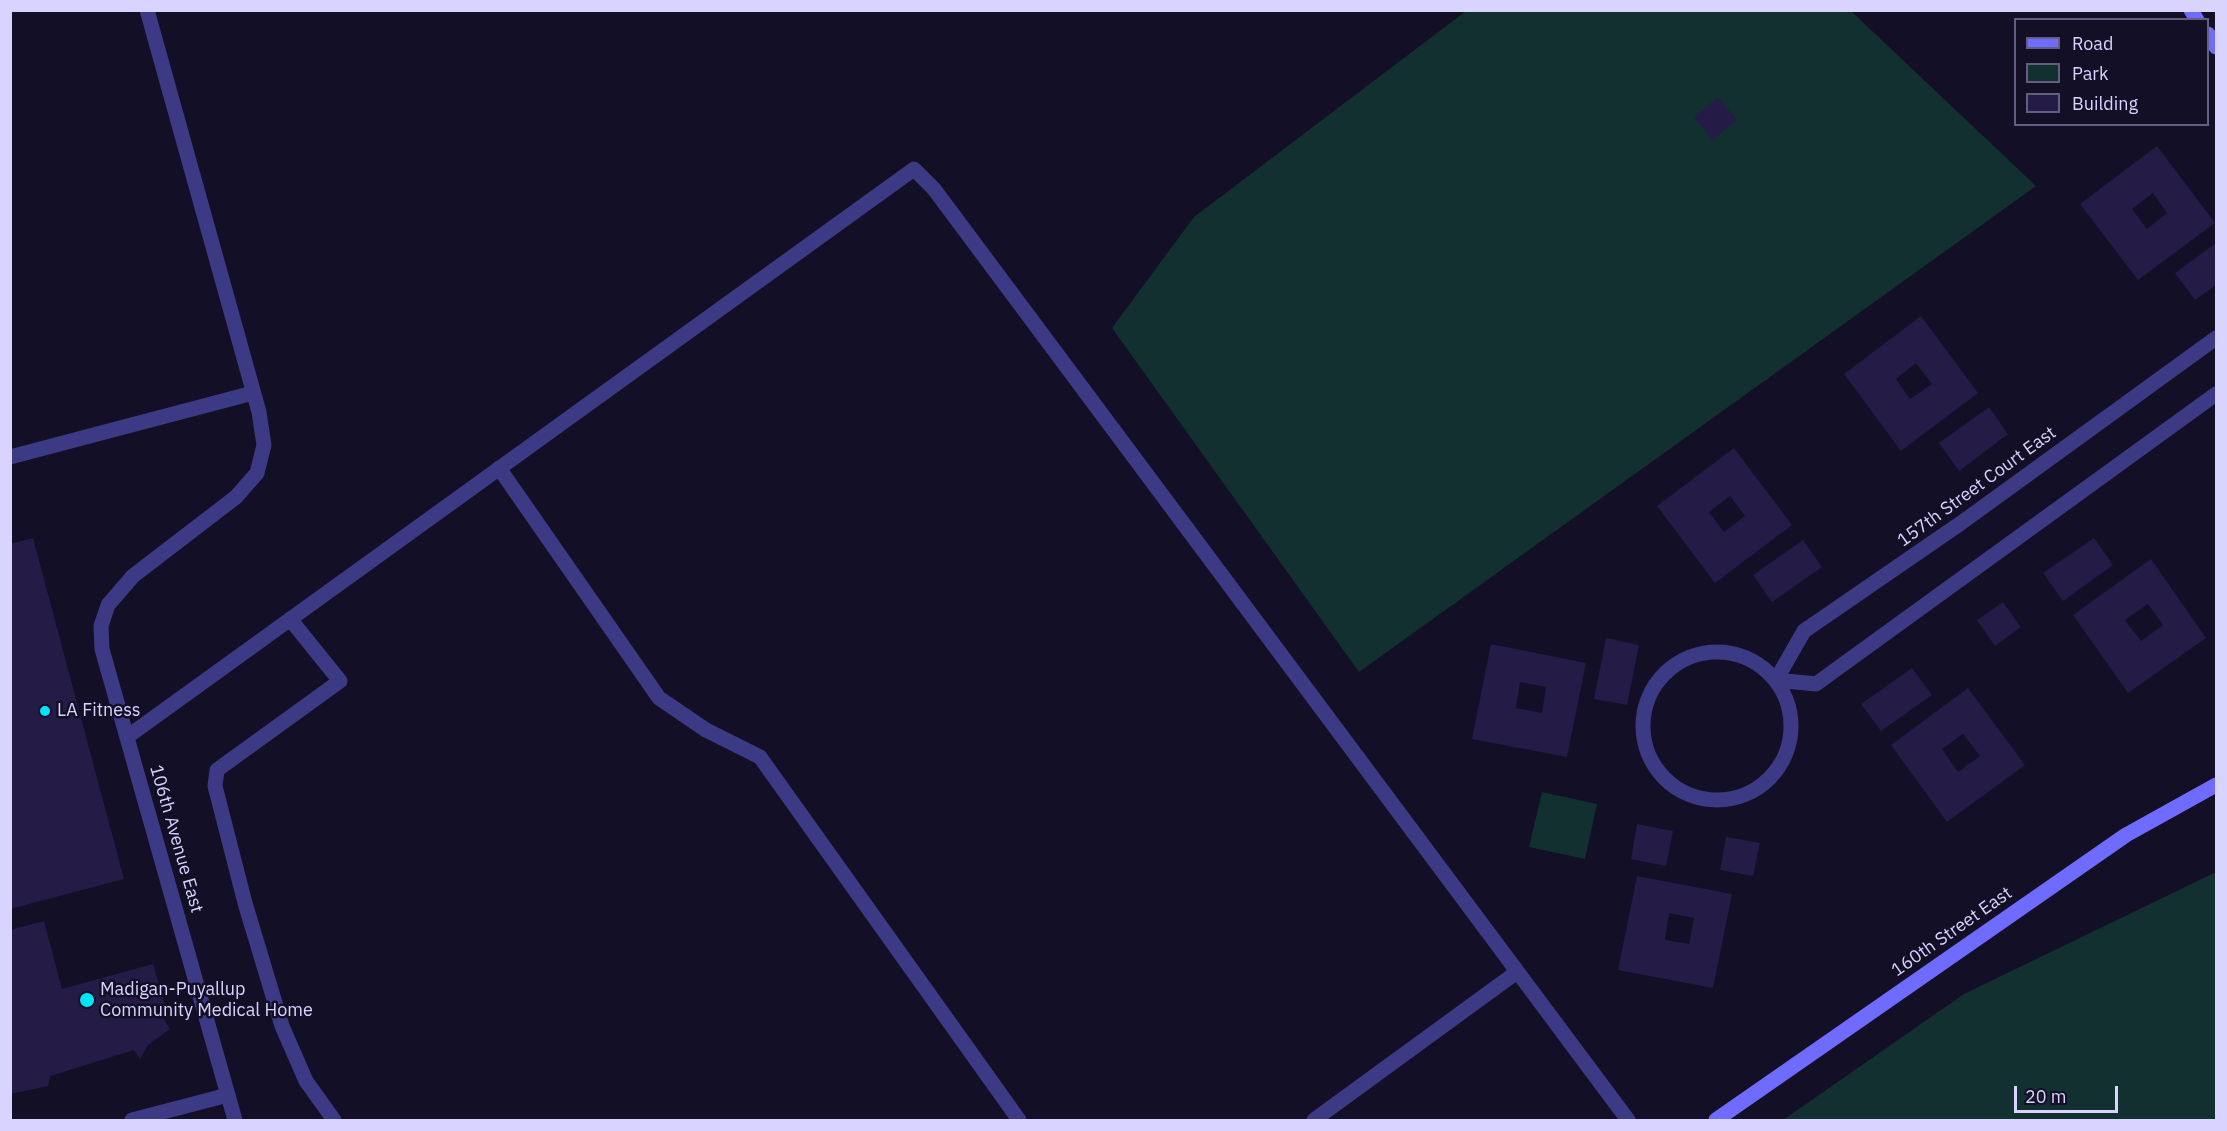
<!DOCTYPE html>
<style>
body{margin:0}
#map{position:relative;width:2227px;height:1131px;overflow:hidden;background:#130f26;font-family:"IBM Plex Sans",sans-serif}
canvas{display:block}
.frame{position:absolute;inset:0;border:12px solid #d9d4ff;pointer-events:none}
.legend{position:absolute;left:2014px;top:18px;width:195px;height:108px;box-sizing:border-box;background:#130f26;border:2px solid #625e7d;margin:0;padding:8px 10px;list-style:none;font-size:18px;color:#d9d4ff}
.legend li{display:flex;align-items:center;gap:12px;height:30px}
.legend b{width:30px;border:2px solid #625e7d}
.scale{position:absolute;left:2014px;top:1086px;width:104px;height:27px;box-sizing:border-box;border:3px solid #d9d4ff;border-top:0;padding-left:8px;font-size:18px;line-height:21px;white-space:nowrap;color:#d9d4ff;-webkit-text-stroke:4px #130f26;paint-order:stroke}
</style>
<div id="map">
<canvas width="2227" height="1131"></canvas>
<div class="frame"></div>
<ul class="legend">
<li><b style="height:8px;background:#6f6bff"></b>Road</li>
<li><b style="height:16px;background:#12302f"></b>Park</li>
<li><b style="height:16px;background:#241b47"></b>Building</li>
</ul>
<div class="scale">20 m</div>
</div>
<script>
const c = document.querySelector('canvas').getContext('2d');
c.lineJoin = 'round';
function paint(path, color) { c.fillStyle = color; c.fill(path, 'evenodd'); }
const shape = rows => new Path2D(rows.map(r => 'M' + r).join(''));
function stroke(path, color, width, dash) { c.strokeStyle = color; c.lineWidth = width; c.lineCap = dash ? 'butt' : 'round'; c.setLineDash(dash || []); c.stroke(path); }
function write(font, color, halo, rows, align = 'center') {
  c.font = font + ' "IBM Plex Sans",sans-serif'; c.lineWidth = 5; c.setLineDash([]); c.textBaseline = 'middle'; c.strokeStyle = halo; c.fillStyle = color; for (const [text, x, y, turn = 0] of rows) {
    c.save(); c.translate(x, y); c.rotate((+turn || 0) * Math.PI / 180); c.textAlign = isNaN(turn) ? turn : align; if (halo) c.strokeText(text, 0, 0); c.fillText(text, 0, 0); c.restore();
  }
}
paint(shape([
 [1466,11,1851,11,2036,186,1359,672,1112,328,1194,217],
 [1542,792,1597,804,1585,859,1529,847],
 [2216,872,2216,1120,1783,1120,1964,994]
]), '#12302f');
paint(shape([
 [1718,97,1737,120,1712,140,1694,117],
 [2157,146,2215,223,2138,280,2080,204],
 [2153,193,2167,213,2147,229,2132,209],
 [2216,243,2216,285,2195,300,2175,273],
 [1921,316,1978,393,1901,451,1844,374],
 [1916,363,1932,384,1910,399,1896,379],
 [1989,407,2008,434,1959,471,1939,443],
 [1734,448,1792,525,1715,583,1657,506],
 [1730,496,1745,516,1724,532,1709,512],
 [33,538,124,879,10,909,10,544],
 [2094,538,2113,565,2063,601,2043,573],
 [1803,540,1822,567,1772,602,1753,575],
 [2151,559,2206,638,2128,693,2073,615],
 [2148,604,2163,625,2141,641,2125,620],
 [2003,602,2021,627,1995,646,1977,620],
 [1606,638,1639,645,1627,705,1594,699],
 [1491,644,1586,663,1567,757,1472,739],
 [1520,682,1546,687,1542,713,1516,708],
 [1912,668,1932,695,1881,731,1861,704],
 [1968,688,2025,765,1947,822,1891,745],
 [1963,734,1980,756,1958,772,1942,749],
 [1637,824,1673,831,1666,866,1631,859],
 [1726,837,1760,843,1753,876,1720,870],
 [1637,876,1732,894,1713,988,1618,970],
 [1669,913,1694,918,1689,944,1665,940],
 [44,921,62,989,153,964,167,1012,164,1019,170,1029,148,1045,140,1059,134,1050,50,1076,48,1086,10,1094,10,930]
]), '#241b47');
stroke(shape([
 [147,10,259,412,264,445,257,473,236,497,133,576,108,605,101,626,102,649,235,1120],
 [10,457,253,393],
 [499,468,659,698,706,730,760,757,1019,1120],
 [290,619,340,681,217,770,215,786,245,903,282,1026,306,1081,334,1120],
 [127,737,914,169,934,189,1628,1120],
 [1314,1120,1517,972]
]), '#3d3a85', 15);
stroke(shape([
 [2216,338,1961,523,1804,631,1776,680,1816,684,2216,394],
 '1643 726a74 74 0 1 1 148 0a74 74 0 1 1-148 0Z',
 [132,1120,228,1095]
]), '#3d3a85', 15);
stroke(shape([
 [2191,10,2197,20],
 [2208,34,2216,47],
 [1716,1120,2126,835,2216,785]
]), '#6f6bff', 15);
for (const [x, y, r, color] of [
 [45,711,6,"#00e5ff"],
 [87,1000,8,"#00e5ff"]
]) { const dot = new Path2D(); dot.arc(x, y, r, 0, 2 * Math.PI); c.fillStyle = color; c.fill(dot); stroke(dot, '#130f26', 2); }
write('18px', '#d9d4ff', '#130f26', [
 ["157th Street Court East",1977,487,-36],
 ["106th Avenue East",176,839,74],
 ["160th Street East",1952,932,-35]
]);
write('18px', '#d9d4ff', '#130f26', [
 ["LA Fitness",57,711],
 ["Madigan-Puyallup",100,990],
 ["Community Medical Home",100,1011]
], 'left');
</script>
